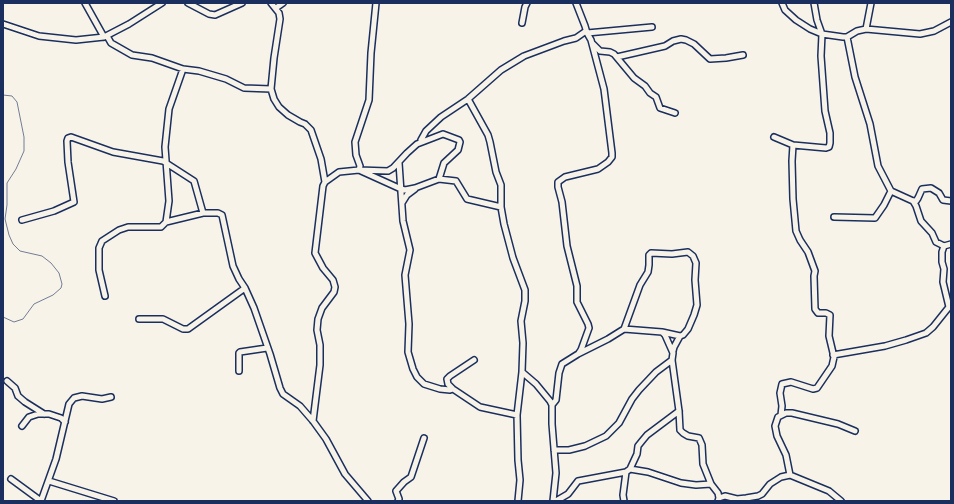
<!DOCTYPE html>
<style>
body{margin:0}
#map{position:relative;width:954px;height:504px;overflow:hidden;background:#f7f3e8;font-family:"Comic Neue",sans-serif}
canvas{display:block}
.frame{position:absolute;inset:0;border:4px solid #1b2f5e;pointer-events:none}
</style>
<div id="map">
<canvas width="954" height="504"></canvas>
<div class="frame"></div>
</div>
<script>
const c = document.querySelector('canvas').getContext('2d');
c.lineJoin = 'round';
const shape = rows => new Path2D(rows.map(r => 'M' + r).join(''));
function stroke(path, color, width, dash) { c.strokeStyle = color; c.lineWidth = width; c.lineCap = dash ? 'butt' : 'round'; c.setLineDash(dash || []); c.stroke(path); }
stroke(shape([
 [3,95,12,96,17,102,24,137,24,151,16,169,7,183,7,205,5,219,9,235,13,244,20,251,42,256,51,263,59,273,62,284,61,288,53,295,34,304,23,319,14,322,3,317]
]), '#727c95', 1);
const minor = shape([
 [85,3,104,37],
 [188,3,209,14,215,15,242,3],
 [271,3,279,13,280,19,274,58,271,89,274,99,279,107,288,115,300,122,305,124,311,130,321,159,325,182],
 [576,3,585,26,587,33,591,40,604,89,612,153,612,157,608,162,598,169,565,177,558,182,558,187,562,202,567,246,577,286,577,302,588,324,589,328,581,350,579,353],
 [782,3,785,10,796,20,810,29,822,34,843,37,847,37,857,31,866,29,920,34,934,31,951,22],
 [276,8,283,3],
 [522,23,525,7,527,3],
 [3,24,39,36,76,40,104,37,129,24,162,3],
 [866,29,871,3],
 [587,33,652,27],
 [107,36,111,43,132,55,152,58,183,69,199,71,226,79,244,88,271,89],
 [847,37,855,77,870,124,878,166,891,191,913,201,916,201,918,198,922,189,931,188,939,193,943,200,951,201],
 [593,44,600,51,610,52,614,54,634,78,645,86,650,93,656,97,660,108,675,113],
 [617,57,665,46,673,41,681,39,686,40,694,44,710,59,726,58,743,55],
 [468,99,488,135,490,142,496,172,501,185,501,207,504,224,513,258,525,290,525,301,521,321,523,343,522,372,536,384,550,401,552,405],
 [774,137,793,145,826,148,829,147,830,143,830,133,825,111,821,56,822,34,817,20,814,3],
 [421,140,426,131,441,117,468,99,501,70,524,56,564,41,576,38,586,31],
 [399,163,403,221,410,250,405,275,409,324,408,352,413,369,417,377,424,384,440,389,450,390,453,389],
 [359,170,360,166,356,155,355,142,369,100,371,53,376,3],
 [439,179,456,181,467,199,501,207],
 [913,201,916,206,921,221,932,233,936,242,944,246],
 [402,203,407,195,415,189],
 [834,217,875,218,884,205,891,191],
 [22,220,54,211,74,202,68,162,67,141,68,138,71,137,113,152,163,161,194,181,203,213],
 [166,222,169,201,165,147,169,109,183,69],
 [105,296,99,270,99,248,102,241,119,230,128,227,161,227,166,222,203,213,218,213,222,215,233,266,239,279,245,288,254,308,270,354,280,388,283,394,300,406,313,421,326,439,345,474,368,501],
 [139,319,163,319,183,329,188,329,245,288],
 [624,329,640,285,648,272,649,265,649,255,651,253,672,254,688,252,693,256,696,263,695,280,697,305,694,315,688,329,683,335,680,336,662,332],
 [673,351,674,347,680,336],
 [833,355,885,346,906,340,926,333,933,327,949,307,943,282,944,269,942,262,942,252,944,246,951,244],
 [474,360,450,376,447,379,448,384,453,389,480,407,517,415],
 [239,371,239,353,240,352,267,348],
 [7,381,15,388,18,396,25,402,44,414],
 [781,415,782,406,780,393,782,384,791,382,813,389,817,388,832,366,834,357,829,336,830,315,826,313,818,313,815,309,814,276,815,271,808,252,800,240,796,231,793,199,792,161,793,145],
 [313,421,320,365,320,345,317,330,318,319,322,308,334,292,335,287,333,280,323,268,315,253,323,186,325,182,339,172,359,170,388,171,393,168,407,153,417,144,443,134,459,140,460,142,458,150,444,163,439,179,415,188,405,190,401,189,359,170],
 [22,426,29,417,38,414,49,414,61,418,65,422],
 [554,450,569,450,585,446,606,436,619,423,632,399,639,390,656,372,672,360],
 [630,469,648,472,681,483,696,485,711,484],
 [790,475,786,455,777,436,775,426,778,417,786,413,792,413,838,424,855,431],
 [11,479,41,501],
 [49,481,114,501],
 [719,498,725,496,737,499,746,498,758,496,762,494,770,484,781,477,790,475,829,491,841,501],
 [41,501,56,459,69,404,74,398,82,396,102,399,111,397],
 [398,501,399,499,396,491,404,482,411,477,424,438],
 [518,501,520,480,518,460,517,415,522,372],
 [553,501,556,473,552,424,552,405,556,400,559,373,562,364,578,354,608,339,624,329,662,332,665,335,673,353,672,360,679,411,680,430,683,433,688,436,699,438,702,445,703,464,711,484,718,493,719,498,718,501],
 [556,501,568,494,578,481,626,472,630,469,637,454,638,446,642,441,647,435,679,411],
 [624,501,623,495,626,472]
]);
stroke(minor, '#1b2f5e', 8);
stroke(minor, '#f7f3e8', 5);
</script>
